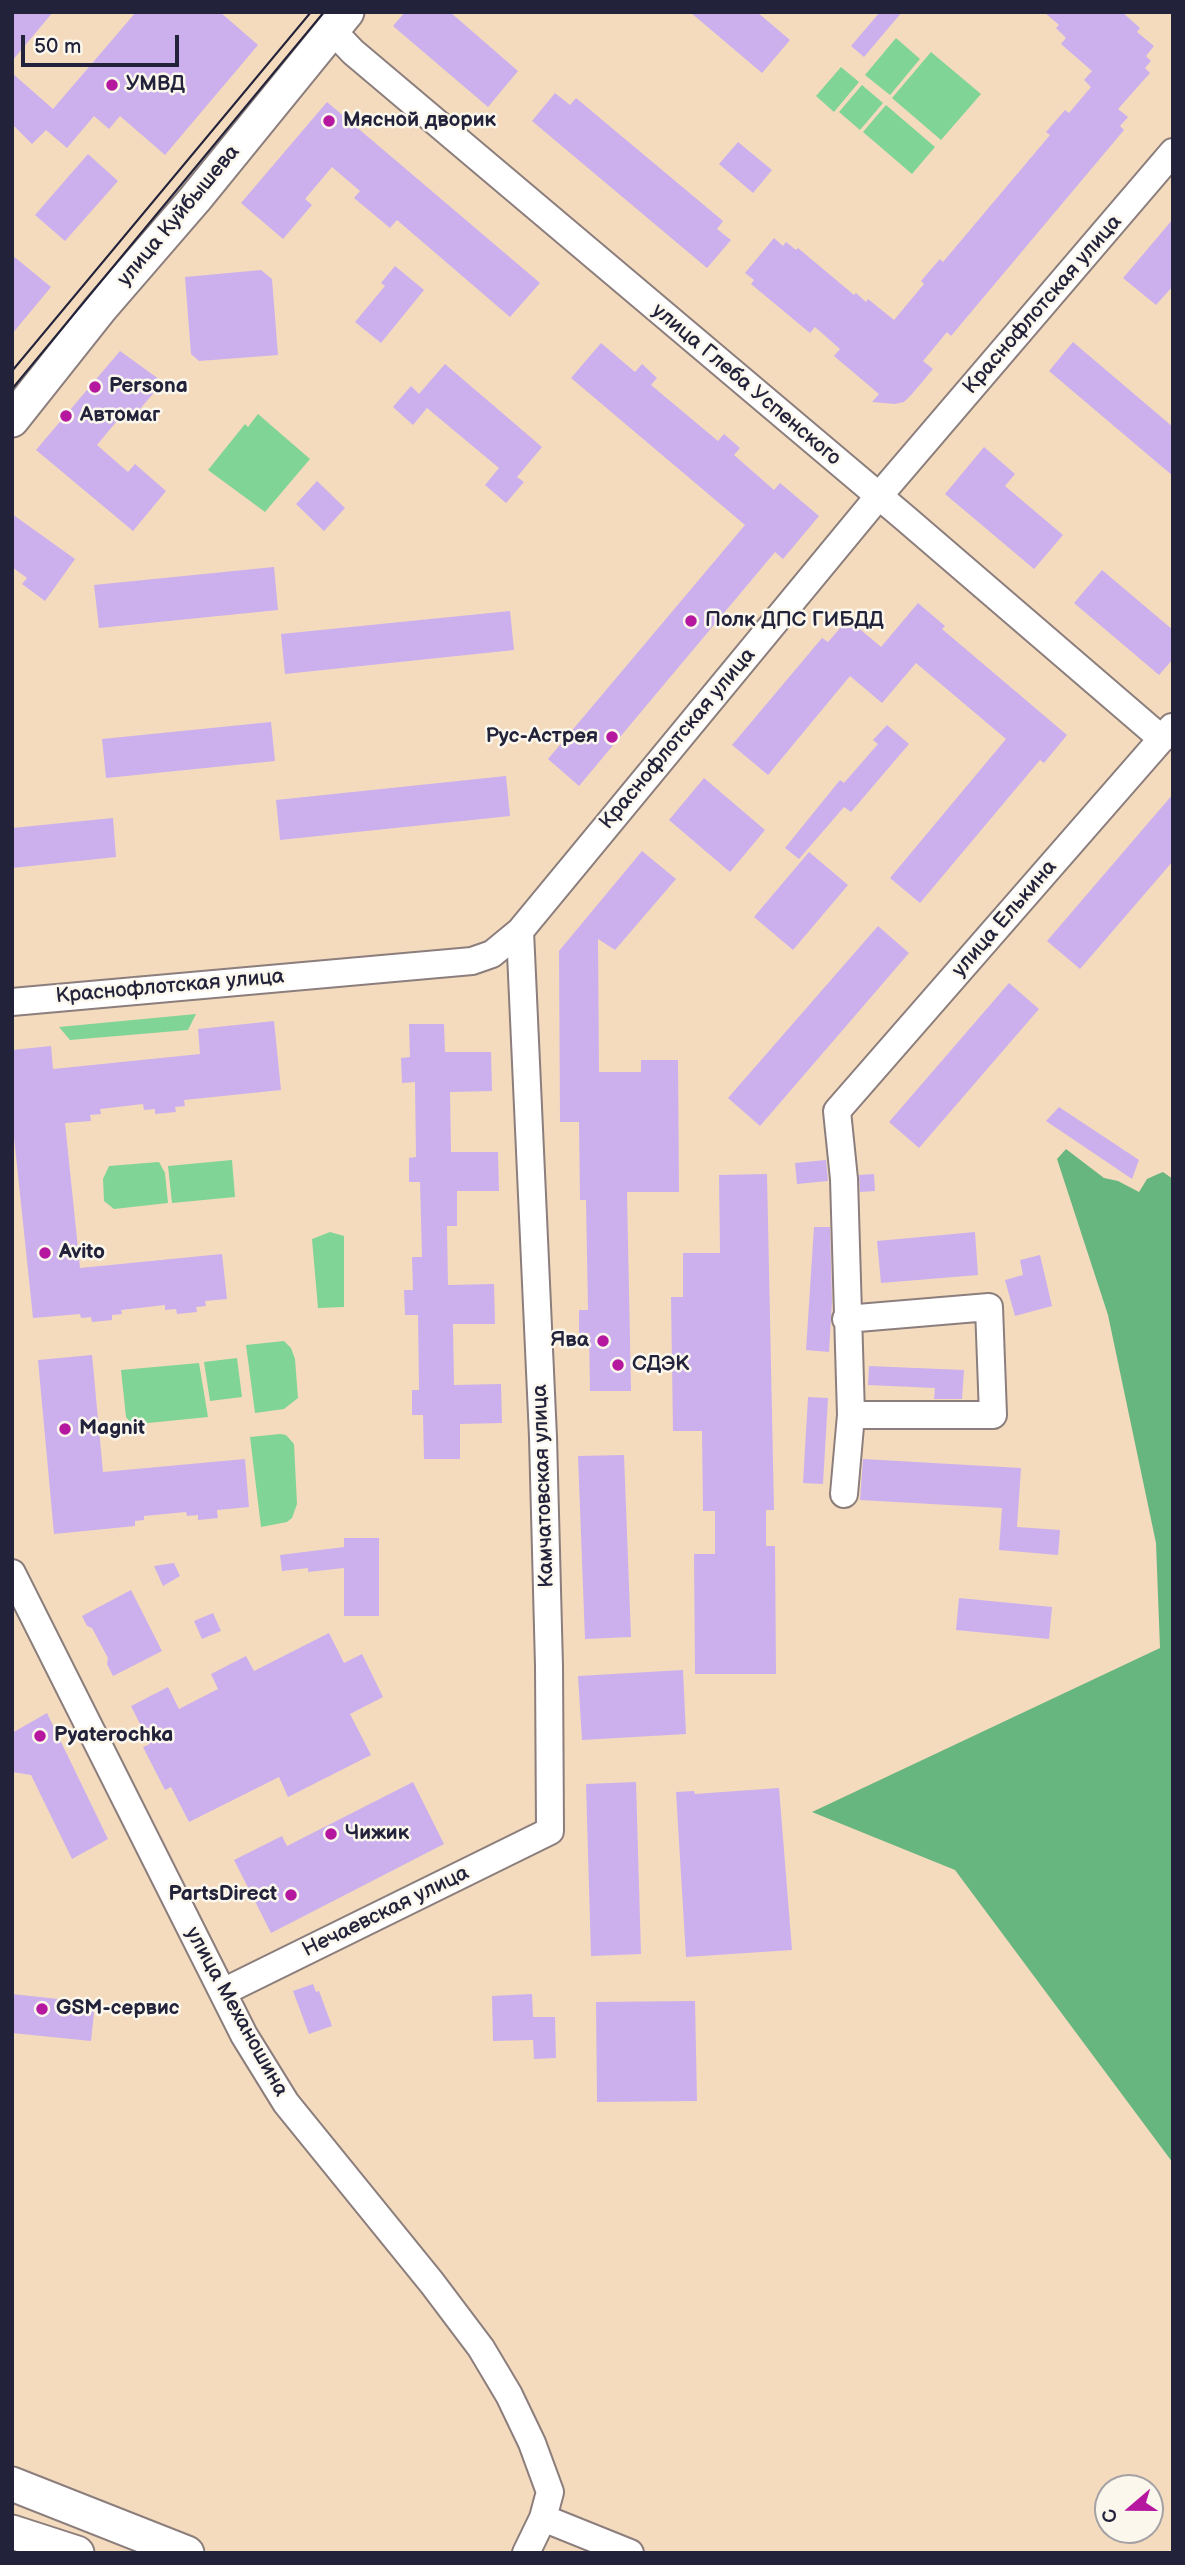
<!DOCTYPE html>
<meta charset="utf-8">
<style>
body{margin:0}
#map{position:relative;width:1185px;height:2565px;overflow:hidden;background:#f4dbbe;font-family:"Balsamiq Sans",sans-serif}
canvas{display:block}
.frame{position:absolute;inset:0;border:14px solid #22223b;pointer-events:none}
.north{position:absolute;left:1094px;top:2474px;width:70px;height:70px;box-sizing:border-box;background:#fbf7ec;border:2px solid #a4a2a5;border-radius:50%;rotate:250deg;font-size:19px;font-weight:700;line-height:28px;text-align:center;color:#22223b}
.north::after{content:'';display:block;margin:auto;width:24px;height:32px;background:#b5179e;clip-path:polygon(50% 0,100% 100%,50% 72%,0 100%)}
.scale{position:absolute;left:21px;top:35px;width:158px;height:32px;box-sizing:border-box;border:4px solid #22223b;border-top:0;padding-left:9px;font-size:21px;line-height:24px;white-space:nowrap;color:#22223b;-webkit-text-stroke:5px #fbf7ec;paint-order:stroke}
</style>
<div id="map">
<canvas width="1185" height="2565"></canvas>
<div class="frame"></div>
<div class="north">С</div>
<div class="scale">50 m</div>
</div>
<script>
const c = document.querySelector('canvas').getContext('2d');
c.lineJoin = 'round';
function paint(path, color) { c.fillStyle = color; c.fill(path, 'evenodd'); }
const shape = rows => new Path2D(rows.map(r => 'M' + r).join(''));
function stroke(path, color, width, dash) { c.strokeStyle = color; c.lineWidth = width; c.lineCap = dash ? 'butt' : 'round'; c.setLineDash(dash || []); c.stroke(path); }
function write(font, color, halo, rows, align = 'center') {
  c.font = font + ' "Balsamiq Sans",sans-serif'; c.lineWidth = 5; c.setLineDash([]); c.textBaseline = 'middle'; c.strokeStyle = halo; c.fillStyle = color; for (const [text, x, y, turn = 0] of rows) {
    c.save(); c.translate(x, y); c.rotate((+turn || 0) * Math.PI / 180); c.textAlign = isNaN(turn) ? turn : align; if (halo) c.strokeText(text, 0, 0); c.fillText(text, 0, 0); c.restore();
  }
}
paint(shape([
 [896,38,920,59,890,95,865,75],
 [931,52,981,94,941,140,892,98],
 [841,67,859,82,834,112,816,96],
 [862,85,883,103,860,130,839,112],
 [886,105,935,147,912,174,863,132],
 [258,414,310,459,265,512,208,470,245,424,248,427],
 [196,1014,188,1030,70,1040,59,1027],
 [232,1160,235,1197,172,1203,168,1166],
 [159,1162,165,1173,168,1203,114,1209,104,1201,103,1179,109,1166],
 [330,1232,344,1236,344,1307,318,1308,312,1239],
 [284,1341,291,1348,295,1359,298,1398,284,1409,255,1413,246,1345],
 [237,1358,242,1397,210,1401,204,1362],
 [199,1363,208,1417,138,1424,130,1422,126,1417,121,1370],
 [280,1434,286,1435,294,1444,297,1504,292,1518,287,1522,261,1527,250,1437]
]), '#80d496');
paint(shape([
 [1066,1149,1104,1178,1118,1181,1139,1192,1147,1179,1158,1174,1163,1172,1173,1179,1173,2163,955,1870,812,1812,1160,1648,1156,1543,1108,1315,1057,1159]
]), '#68b67f');
paint(shape([
 [12,12,53,12,12,61],
 [136,12,220,12,258,45,165,155,120,116,109,129,94,116,67,148,46,130,32,144,12,124,12,73,53,109],
 [405,12,450,12,518,71,488,107,393,26],
 [690,12,757,12,790,40,762,73],
 [880,12,902,12,864,57,851,46],
 [1044,12,1122,12,1140,28,1137,32,1154,46,1146,56,1151,61,1145,68,1150,73,1118,109,1128,117,1120,126,1124,130,951,336,947,332,923,361,933,369,912,394,904,402,895,404,872,402,879,394,834,356,840,349,815,327,810,333,751,284,754,280,745,273,774,238,783,246,786,242,796,250,798,248,854,295,856,293,866,302,868,299,894,320,924,284,921,281,940,259,943,262,1050,135,1046,132,1065,110,1069,113,1091,87,1084,80,1092,71,1061,44,1066,38,1056,28,1059,25],
 [555,93,570,105,576,98,723,221,717,229,731,240,707,268,532,121],
 [327,102,540,283,510,317,397,220,390,228,354,198,360,191,332,167,305,199,312,205,283,239,241,203],
 [738,142,772,170,753,193,719,164],
 [88,154,118,181,65,241,35,215],
 [1173,219,1173,286,1156,305,1123,278],
 [12,255,51,287,12,334],
 [395,266,424,290,381,343,355,322,385,286,381,283],
 [261,270,272,279,278,355,199,361,191,354,185,277],
 [1073,342,1173,427,1173,476,1049,371],
 [601,343,635,372,642,364,657,378,651,385,718,441,724,434,740,448,734,455,774,490,780,483,819,516,783,559,775,552,579,786,548,759,745,525,571,378],
 [120,351,163,382,134,416,126,410,97,445,128,472,135,464,166,491,133,531,36,450],
 [445,364,542,447,517,477,524,482,506,503,485,485,499,468,427,408,413,425,393,407,411,386,419,394],
 [984,447,1015,474,1005,486,1063,535,1034,569,945,494],
 [317,481,345,508,324,531,296,504],
 [12,514,75,559,45,601,22,584,27,578,12,567],
 [274,567,278,610,99,628,94,585],
 [1102,570,1173,630,1173,659,1159,675,1074,603],
 [918,603,945,626,942,629,1067,735,1044,763,1040,760,920,903,890,878,1006,739,916,663,882,703,850,676,768,775,732,745,822,638,828,642,848,619,881,647],
 [510,611,514,650,285,674,281,634],
 [271,722,275,761,106,778,102,739],
 [887,725,909,744,851,812,844,807,799,859,785,848,840,780,844,783,878,744,873,740],
 [506,776,510,816,280,840,276,800],
 [704,778,765,830,730,872,669,820],
 [1173,794,1173,861,1080,969,1047,941],
 [113,818,116,857,12,868,12,828],
 [642,851,676,879,615,950,598,939,599,1072,641,1072,641,1060,678,1060,679,1192,627,1192,631,1391,590,1391,589,1333,579,1333,579,1310,588,1310,586,1200,580,1200,579,1122,560,1122,559,951],
 [809,852,848,885,793,950,754,917],
 [878,926,909,953,760,1126,728,1098],
 [1009,983,1039,1009,919,1148,889,1122],
 [274,1021,281,1090,184,1100,185,1106,175,1107,176,1112,155,1114,155,1109,144,1110,143,1104,100,1109,101,1114,90,1115,91,1121,65,1123,80,1268,222,1254,227,1299,205,1301,206,1306,196,1307,197,1312,177,1314,176,1309,165,1310,165,1305,121,1310,122,1314,112,1315,112,1320,92,1322,91,1317,81,1318,80,1314,33,1318,12,1118,12,1050,51,1046,53,1069,200,1054,198,1029],
 [409,1024,444,1024,445,1052,491,1052,492,1091,450,1092,451,1152,498,1152,499,1191,457,1191,457,1226,447,1226,448,1285,494,1284,495,1324,453,1324,454,1385,501,1384,502,1423,460,1424,460,1459,424,1459,423,1415,412,1415,412,1390,419,1390,418,1315,405,1315,404,1290,413,1290,412,1257,422,1257,420,1182,409,1182,409,1158,416,1157,415,1082,402,1083,401,1058,410,1057],
 [1059,1107,1139,1160,1132,1179,1046,1121],
 [826,1160,828,1181,797,1184,795,1163],
 [767,1174,774,1510,766,1510,766,1546,775,1546,776,1674,695,1674,694,1554,715,1554,715,1511,703,1511,702,1431,673,1431,671,1297,683,1297,683,1253,720,1253,719,1175],
 [874,1174,875,1191,860,1192,859,1175],
 [814,1227,830,1227,832,1301,829,1352,806,1350],
 [975,1232,978,1275,881,1283,877,1241],
 [1040,1255,1052,1306,1015,1316,1005,1280,1023,1275,1020,1260],
 [92,1355,103,1472,245,1459,249,1507,217,1510,218,1518,198,1520,198,1515,187,1516,186,1512,144,1516,144,1520,135,1521,135,1526,54,1534,38,1360],
 [869,1366,964,1370,962,1399,934,1399,935,1388,868,1385],
 [808,1397,828,1398,823,1484,803,1483],
 [624,1455,631,1637,585,1639,578,1456],
 [863,1459,1021,1468,1017,1527,1060,1530,1058,1555,999,1550,1002,1508,860,1500],
 [344,1538,379,1538,379,1616,344,1616,344,1568,308,1572,308,1568,282,1571,280,1555,344,1547],
 [174,1563,180,1576,163,1586,154,1566],
 [131,1590,162,1651,113,1676,107,1664,108,1658,92,1628,87,1626,82,1616],
 [959,1598,1052,1607,1049,1639,956,1630],
 [213,1613,221,1631,202,1639,194,1621],
 [329,1633,344,1663,362,1654,383,1697,350,1714,371,1755,288,1797,279,1777,189,1822,171,1787,165,1790,143,1747,150,1744,131,1706,168,1687,179,1709,218,1689,211,1674,246,1656,254,1671],
 [683,1670,686,1734,582,1740,578,1676],
 [47,1713,108,1839,72,1859,31,1775,12,1772,12,1733],
 [413,1782,444,1844,271,1933,234,1860,282,1836,287,1846],
 [636,1782,641,1954,591,1956,586,1784],
 [779,1788,792,1950,686,1957,676,1792,694,1791,695,1794],
 [313,1984,316,1992,319,1991,332,2026,309,2034,293,1991],
 [12,1994,95,2003,91,2041,12,2033],
 [532,1994,533,2017,555,2017,556,2058,534,2059,533,2040,493,2041,492,1996],
 [695,2001,697,2101,597,2102,596,2002]
]), '#cbb0ed');
const minor = shape([
 [332,30,353,52,905,518,1162,739],
 [12,1002,472,961,492,954,520,931,878,497,1173,152],
 [846,1319,989,1307,993,1415,851,1415],
 [844,1494,851,1415,844,1179,837,1111,1172,727],
 [12,1573,244,2035,286,2103,432,2283,481,2348,509,2395,532,2443,550,2492,543,2518,526,2553],
 [223,1992,550,1831,549,1666,543,1437,520,931],
 [543,2518,630,2553]
]);
const major = shape([
 [12,420,100,309,195,199,347,12],
 [12,2484,187,2553],
 [12,2532,77,2553]
]);
stroke(minor, '#8b7e7c', 30);
stroke(major, '#8b7e7c', 37);
stroke(minor, '#fff', 26);
stroke(major, '#fff', 33);
stroke(shape([
 [12,371,311,12],
 [12,389,324,12]
]), '#22223b', 2);
for (const [x, y, r, color] of [
 [112,85,7,"#b5179e"],
 [329,121,7,"#b5179e"],
 [95,387,7,"#b5179e"],
 [66,416,7,"#b5179e"],
 [691,621,7,"#b5179e"],
 [612,737,7,"#b5179e"],
 [45,1253,7,"#b5179e"],
 [603,1341,7,"#b5179e"],
 [618,1365,7,"#b5179e"],
 [65,1429,7,"#b5179e"],
 [40,1736,7,"#b5179e"],
 [331,1834,7,"#b5179e"],
 [291,1895,7,"#b5179e"],
 [42,2009,7,"#b5179e"]
]) { const dot = new Path2D(); dot.arc(x, y, r, 0, 2 * Math.PI); c.fillStyle = color; c.fill(dot); stroke(dot, '#fbf7ec', 2.5); }
write('bold 21px', '#22223b', '#fbf7ec', [
 ["УМВД",126,85],
 ["Мясной дворик",343,121],
 ["Persona",109,387],
 ["Автомаг",80,416],
 ["Полк ДПС ГИБДД",705,621],
 ["Рус-Астрея",598,737,"right"],
 ["Avito",59,1253],
 ["Ява",589,1341,"right"],
 ["СДЭК",632,1365],
 ["Magnit",79,1429],
 ["Pyaterochka",54,1736],
 ["Чижик",345,1834],
 ["PartsDirect",277,1895,"right"],
 ["GSM-сервис",56,2009]
], 'left');
write('21px', '#22223b', '#fbf7ec', [
 ["улица Куйбышева",179,216,-50],
 ["Краснофлотская улица",1043,305,-49],
 ["улица Глеба Успенского",746,385,40],
 ["Краснофлотская улица",678,739,-50],
 ["улица Елькина",1005,919,-49],
 ["Краснофлотская улица",170,987,-5],
 ["Камчатовская улица",544,1486,-92],
 ["Нечаевская улица",386,1912,-26],
 ["улица Механошина",236,2012,61]
]);
</script>
